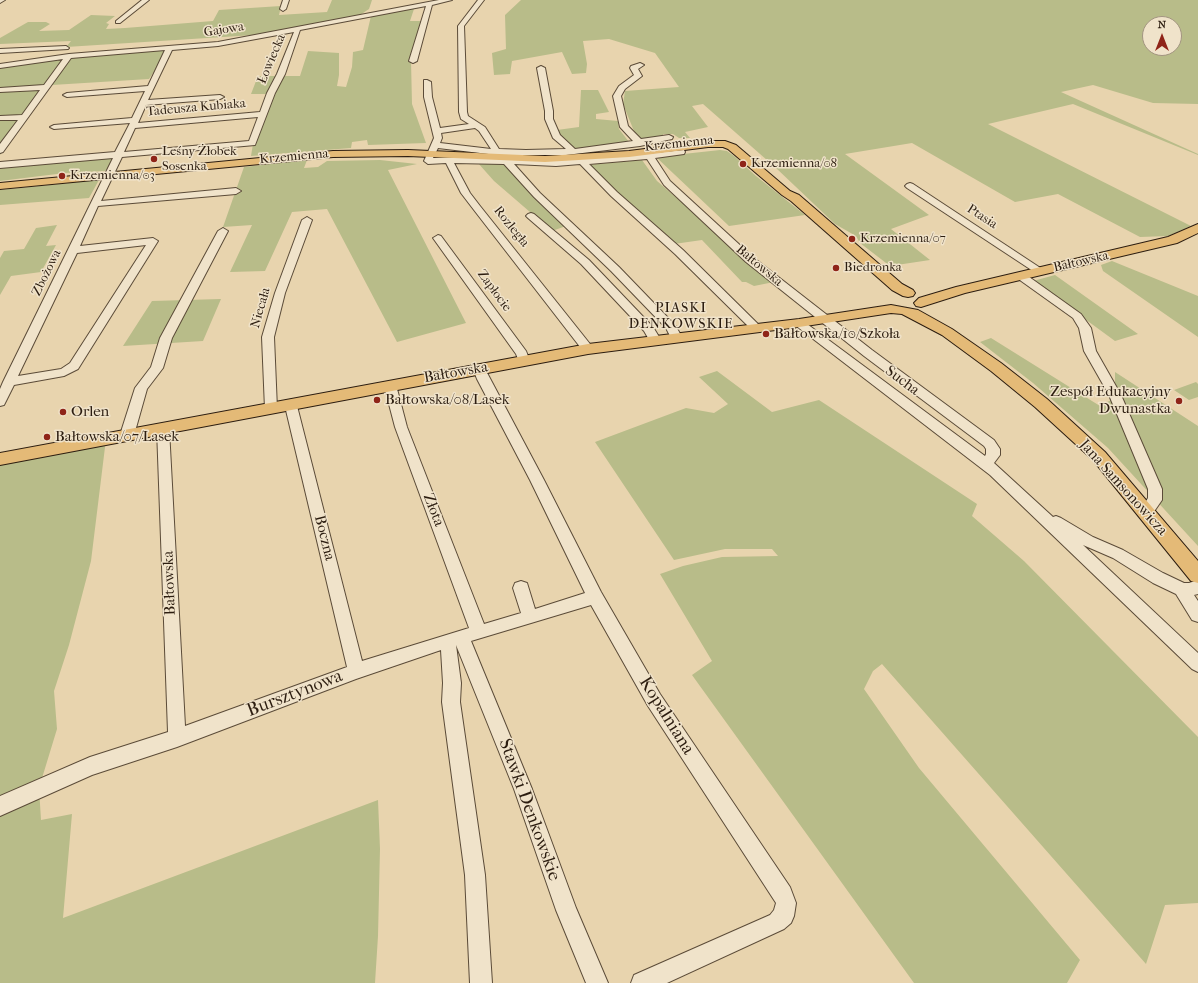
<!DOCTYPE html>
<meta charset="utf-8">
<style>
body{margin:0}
#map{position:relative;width:1198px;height:983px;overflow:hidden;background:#e8d4ae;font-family:"IM FELL French Canon",serif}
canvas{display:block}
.north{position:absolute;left:1142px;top:16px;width:40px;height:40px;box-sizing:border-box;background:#f0e3ca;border:1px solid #a29480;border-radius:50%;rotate:0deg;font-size:11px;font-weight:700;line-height:16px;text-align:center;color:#2c1d10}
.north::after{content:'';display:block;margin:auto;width:14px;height:18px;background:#8f2418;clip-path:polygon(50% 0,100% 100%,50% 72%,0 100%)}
</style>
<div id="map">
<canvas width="1198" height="983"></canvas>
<div class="north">N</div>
</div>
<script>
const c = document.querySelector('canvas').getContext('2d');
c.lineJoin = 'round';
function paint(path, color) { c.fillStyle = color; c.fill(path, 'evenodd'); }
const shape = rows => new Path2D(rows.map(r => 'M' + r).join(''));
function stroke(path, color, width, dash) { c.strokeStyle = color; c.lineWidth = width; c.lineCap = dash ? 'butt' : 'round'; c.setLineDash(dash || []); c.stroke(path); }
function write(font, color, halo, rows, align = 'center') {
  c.font = font + ' "IM FELL French Canon",serif'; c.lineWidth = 3; c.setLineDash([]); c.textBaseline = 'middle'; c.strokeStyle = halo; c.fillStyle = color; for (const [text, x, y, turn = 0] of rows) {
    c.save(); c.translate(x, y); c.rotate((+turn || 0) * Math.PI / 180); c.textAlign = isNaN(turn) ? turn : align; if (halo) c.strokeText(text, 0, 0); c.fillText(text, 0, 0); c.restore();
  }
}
paint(shape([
 [332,0,372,0,369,9,357,17,429,5,414,9,410,21,422,21,411,61,412,104,426,143,368,145,367,140,352,142,351,148,251,156,253,144,256,144,273,94,251,94,258,76,300,76,308,51,339,53,339,75,337,86,346,87,352,67,353,52,363,50,371,16,270,34,66,47,71,41,0,44,0,38,28,22,46,22,50,24,39,31,69,30,91,15,115,16,106,23,109,24,106,29,125,28,213,21,219,10,281,6,279,15,327,12],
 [521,0,1198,0,1198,104,1153,103,1093,85,1061,92,1198,154,1198,155,1073,104,988,124,1191,226,1168,236,1140,237,1058,194,1015,202,912,143,845,154,929,215,891,229,930,260,890,266,860,243,856,236,835,224,776,168,703,104,692,106,708,127,685,132,690,138,679,138,673,134,663,134,663,137,642,142,636,136,623,104,625,91,679,87,655,53,609,39,583,41,587,64,586,73,572,74,562,52,512,61,510,74,494,75,492,53,506,49,505,15],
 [1150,24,1174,24,1174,48,1150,48],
 [169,49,149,79,52,85,0,155,0,66,63,57],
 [581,90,598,90,609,112,596,114,596,119,618,121,619,129,629,142,574,149,558,134,557,130,579,127],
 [720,150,727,151,734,156,756,176,805,215,729,226,656,157],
 [110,157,114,160,105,171,65,173,0,181,0,166],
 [307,160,304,168,318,167,327,161,380,160,417,164,388,170,466,323,397,342,327,209,292,212,265,271,230,272,252,225,223,227,244,167],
 [642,160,657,181,774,282,754,286,746,282,742,282,702,240,674,244,587,165],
 [478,163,507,164,566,226,552,231,494,181],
 [99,180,89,198,0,205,0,190],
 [57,225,46,246,56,245,41,272,11,276,0,295,0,258,4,251,24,249,36,228],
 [1112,261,1198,296,1198,337,1103,271,1101,265],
 [1055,275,1138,334,1115,341,1033,281],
 [221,299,203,341,123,346,152,301],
 [991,338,1100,406,1111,400,1115,395,1115,372,1198,426,1198,546,1108,448,1033,383,980,342],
 [717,371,772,412,819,400,977,504,972,516,1024,561,1198,737,1198,903,1165,905,1146,964,882,664,873,671,864,689,919,768,1080,960,1067,983,914,983,692,675,712,661,660,574,683,566,722,557,778,556,772,549,725,549,674,560,595,442,686,408,714,413,728,404,699,377],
 [1196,382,1198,384,1198,397,1189,400,1174,390],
 [106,439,91,561,69,645,54,691,57,729,39,788,41,820,72,814,63,918,378,800,380,849,378,936,375,983,0,983,0,459]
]), '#b8bc89');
const minor = shape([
 [0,0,5,0,0,3,0,0],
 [142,0,149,0,120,23,116,23,116,21,142,0],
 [283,0,289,0,286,9,283,11,280,9,283,0],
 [439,0,452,0,432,5,417,61,413,63,409,61,426,6,300,30,285,74,275,93,255,145,122,157,101,201,236,188,241,191,236,194,98,206,80,246,153,238,158,241,78,369,64,376,14,385,4,405,0,406,0,389,3,382,113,158,0,168,0,162,115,152,130,123,54,129,50,127,54,125,132,118,145,91,67,97,63,95,67,93,148,86,165,50,71,58,3,152,0,153,0,144,18,120,0,120,0,116,22,115,40,90,0,92,0,88,44,85,63,59,0,68,0,64,69,54,218,42,439,0],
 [294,32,277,74,267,93,260,112,138,123,146,105,220,99,224,97,220,95,148,100,172,50,218,46,294,32],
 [258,117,249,141,124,152,135,128,258,117],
 [146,245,70,363,61,369,18,376,77,253,146,245],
 [478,0,484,0,464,26,467,112,468,116,485,127,499,149,526,150,566,149,553,138,545,119,545,111,537,68,541,66,545,68,553,111,553,119,560,135,575,149,633,141,620,127,613,96,619,86,634,75,630,68,631,66,640,63,644,65,638,69,642,76,625,89,621,96,628,126,641,139,669,135,673,137,672,139,640,146,566,155,497,155,438,148,433,158,467,157,556,160,625,156,684,150,685,152,684,154,655,158,670,181,754,258,872,350,994,440,1000,449,1000,455,994,463,1053,517,1056,516,1061,518,1093,537,1123,550,1163,573,1184,583,1189,583,1198,580,1198,594,1194,595,1198,601,1198,622,1192,620,1176,594,1153,583,1113,558,1083,545,1198,653,1198,672,1192,669,990,475,795,325,793,323,795,321,803,321,985,456,986,454,986,449,984,446,864,356,746,262,664,185,647,159,589,164,617,192,683,250,759,325,761,327,759,329,751,329,675,254,611,196,580,164,556,166,514,164,540,193,619,267,675,325,682,337,680,340,672,340,666,328,611,271,534,197,504,164,454,163,470,193,480,206,594,349,592,352,588,353,584,352,474,210,461,193,446,163,428,164,424,161,434,138,424,97,424,80,427,80,431,82,432,97,440,128,469,124,461,119,459,112,458,26,478,0],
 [475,128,479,131,491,149,440,143,442,138,441,133,475,128],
 [66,46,69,48,68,49,0,53,0,49,66,46],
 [910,183,913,184,1045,271,1044,273,1036,273,907,188,905,186,907,184,910,183],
 [531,213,534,214,589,260,653,327,661,340,659,343,651,343,644,331,581,264,528,218,526,216,528,214,531,213],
 [307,217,312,220,285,293,274,337,277,409,275,412,271,413,267,412,265,409,262,337,275,293,302,220,307,217],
 [223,228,228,231,172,338,163,368,147,389,134,435,132,438,127,440,122,438,120,435,135,388,151,367,160,338,218,231,223,228],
 [438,235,441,236,526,351,530,361,528,364,520,364,516,354,433,238,438,235],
 [1021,273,1025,274,1081,314,1091,328,1096,351,1121,395,1162,489,1162,500,1151,516,1146,518,1141,516,1139,512,1148,498,1148,489,1109,395,1084,351,1079,328,1073,318,1017,278,1016,276,1021,273],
 [479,365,483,366,485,369,544,480,601,592,660,694,790,887,796,903,794,916,791,923,784,929,667,983,631,983,634,975,770,915,774,910,776,903,648,706,591,605,471,641,532,789,576,908,608,983,586,983,556,910,514,789,456,645,461,683,460,702,485,875,492,983,470,983,465,875,442,702,443,683,441,650,356,679,177,747,92,775,0,816,0,796,90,757,168,732,157,429,158,426,163,424,168,426,169,429,185,726,347,667,285,406,287,403,291,402,295,403,297,406,362,661,469,628,395,427,384,385,386,382,394,382,396,385,407,427,484,624,521,613,513,588,515,583,521,581,527,583,535,609,585,593,530,480,477,379,473,369,475,366,479,365]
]);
const major = shape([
 [708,141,725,141,736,145,790,191,799,195,902,284,913,290,915,293,913,296,908,297,903,296,892,290,791,201,782,195,728,149,723,147,708,147,629,157,545,162,408,156,333,157,0,189,0,183,333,151,408,150,545,156,629,151,708,141],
 [1198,224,1198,233,1177,243,965,293,921,307,916,306,914,303,919,298,956,287,1168,237,1198,224],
 [891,305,918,310,952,329,1001,363,1047,399,1105,452,1198,561,1198,583,1191,581,1093,460,1035,407,991,371,942,335,902,314,891,313,799,327,588,354,0,465,0,453,588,344,799,319,891,305]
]);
stroke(minor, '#5b4b38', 2);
stroke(major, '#2c1d10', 2);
paint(minor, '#f0e3ca');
paint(major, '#e4ba77');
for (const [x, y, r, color] of [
 [154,159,4,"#8f2418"],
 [743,164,4,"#8f2418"],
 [62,176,4,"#8f2418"],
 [852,239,4,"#8f2418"],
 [836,268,4,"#8f2418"],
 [766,334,4,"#8f2418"],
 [377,400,4,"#8f2418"],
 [1179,401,4,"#8f2418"],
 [63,412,4,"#8f2418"],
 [47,437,4,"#8f2418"]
]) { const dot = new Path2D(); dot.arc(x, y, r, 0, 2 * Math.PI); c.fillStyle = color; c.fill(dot); stroke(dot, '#f0e3ca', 1.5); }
write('13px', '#2c1d10', '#f0e3ca', [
 ["Gajowa",224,30,-9],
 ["Łowiecka",272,59,-67],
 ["Tadeusza Kubiaka",196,108,-5],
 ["Krzemienna",679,144,-6],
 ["Krzemienna",294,157,-5],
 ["Ptasia",982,217,33],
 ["Rozległa",511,227,51],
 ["Bałtowska",1081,262,-13],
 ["Bałtowska",759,266,40],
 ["Zbożowa",47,273,-64],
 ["Zapłocie",494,291,54],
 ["Niecała",261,308,-74]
]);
write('13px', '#2c1d10', '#f0e3ca', [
 ["Leśny Żłobek",162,152],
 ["Sosenka",162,167],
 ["Krzemienna/08",751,164],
 ["Krzemienna/03",70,176],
 ["Krzemienna/07",860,239],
 ["Biedronka",844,268]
], 'left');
c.letterSpacing = '1px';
write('14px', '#2c1d10', '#f0e3ca', [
 ["PIASKI",681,309],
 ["DENKOWSKIE",681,325]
]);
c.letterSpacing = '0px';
write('15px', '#2c1d10', '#f0e3ca', [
 ["Bałtowska/10/Szkoła",774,334],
 ["Zespół Edukacyjny",1171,392,"right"],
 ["Dwunastka",1171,409,"right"],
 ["Bałtowska/08/Lasek",385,400],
 ["Orlen",71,412],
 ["Bałtowska/07/Lasek",55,437]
], 'left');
write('15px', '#2c1d10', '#f0e3ca', [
 ["Bałtowska",456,373,-10],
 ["Sucha",902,381,37],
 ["Jana Samsonowicza",1123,488,48],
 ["Złota",433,510,69],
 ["Boczna",324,538,76],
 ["Bałtowska",170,583,-92]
]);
write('18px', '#2c1d10', '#f0e3ca', [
 ["Bursztynowa",295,694,-21],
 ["Kopalniana",666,716,58],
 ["Stawki Denkowskie",529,810,70]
]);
</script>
